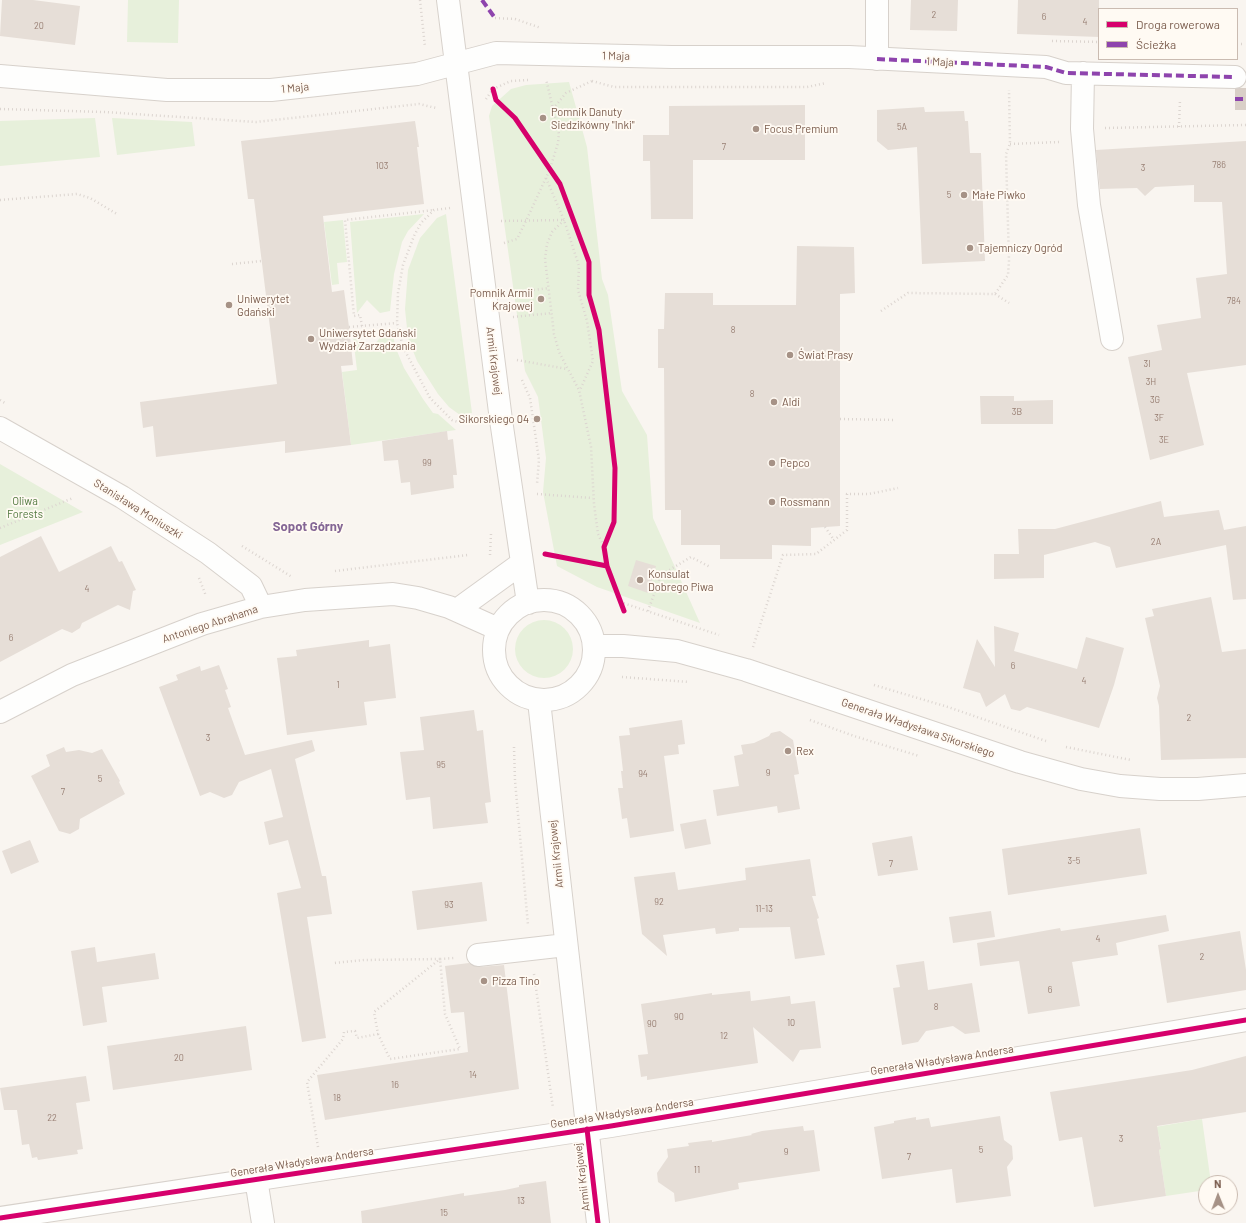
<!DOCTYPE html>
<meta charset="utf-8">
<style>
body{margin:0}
#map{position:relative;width:1246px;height:1223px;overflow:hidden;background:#f9f5f0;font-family:Barlow,sans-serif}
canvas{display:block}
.legend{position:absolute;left:1098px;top:8px;width:140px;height:52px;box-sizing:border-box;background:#fffaf3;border:1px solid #cabbb1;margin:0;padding:5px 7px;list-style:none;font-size:12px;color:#7a5c4d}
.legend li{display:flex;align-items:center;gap:8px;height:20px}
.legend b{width:20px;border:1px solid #cabbb1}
.north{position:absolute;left:1198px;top:1175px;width:40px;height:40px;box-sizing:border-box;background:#fffaf3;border:1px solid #cabbb1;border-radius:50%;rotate:359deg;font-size:11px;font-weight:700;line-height:16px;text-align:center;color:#7a5c4d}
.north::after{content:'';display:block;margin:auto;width:14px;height:18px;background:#a69286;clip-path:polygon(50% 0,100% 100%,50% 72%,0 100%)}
</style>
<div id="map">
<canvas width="1246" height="1223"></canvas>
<ul class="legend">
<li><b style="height:5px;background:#d6006c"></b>Droga rowerowa</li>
<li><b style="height:5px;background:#8e44ad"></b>Ścieżka</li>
</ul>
<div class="north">N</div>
</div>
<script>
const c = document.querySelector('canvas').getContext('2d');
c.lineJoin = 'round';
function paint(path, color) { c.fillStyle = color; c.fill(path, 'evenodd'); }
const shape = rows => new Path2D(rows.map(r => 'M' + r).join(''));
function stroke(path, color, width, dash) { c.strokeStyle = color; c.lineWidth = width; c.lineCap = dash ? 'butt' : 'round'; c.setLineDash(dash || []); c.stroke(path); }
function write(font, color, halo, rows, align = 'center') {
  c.font = font + ' Barlow,sans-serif'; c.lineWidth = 3.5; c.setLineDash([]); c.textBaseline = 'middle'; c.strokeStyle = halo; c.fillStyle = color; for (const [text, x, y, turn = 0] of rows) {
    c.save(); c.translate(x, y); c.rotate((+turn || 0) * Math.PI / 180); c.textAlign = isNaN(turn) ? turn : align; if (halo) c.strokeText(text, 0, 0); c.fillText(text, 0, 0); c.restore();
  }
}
paint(shape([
 [128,0,179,0,178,43,127,42],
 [569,82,587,147,602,279,608,295,622,391,647,435,653,518,700,623,597,587,557,566,543,492,546,458,538,397,525,371,489,116,492,106,511,89,526,85],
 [95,118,100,157,0,166,0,121],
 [112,118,192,122,195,146,117,155],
 [424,214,408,231,402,242,394,274,390,311,380,313,367,300,357,313,350,222],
 [446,214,472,413,460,415,449,407,438,394,417,361,408,338,405,309,408,270,420,238,437,218],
 [343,220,347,262,337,263,339,284,332,285,324,222],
 [393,334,395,346,404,368,423,399,433,413,438,414,456,430,351,445,342,372,357,370,353,337,359,337,371,349,382,335],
 [0,464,83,512,0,545],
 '515 649a29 29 0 1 1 58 0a29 29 0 1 1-58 0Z',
 [1202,1119,1211,1183,1206,1183,1206,1190,1166,1196,1159,1150,1161,1149,1159,1136,1155,1127]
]), '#e7f0db');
paint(shape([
 [2,0,33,0,80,6,75,45,0,36],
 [911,0,958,0,957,31,910,30],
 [1018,0,1099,0,1099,37,1017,34],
 [805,105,805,160,693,160,693,219,651,219,650,161,643,161,643,135,669,135,669,106],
 [924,107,925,112,964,111,965,121,968,121,970,153,981,153,985,261,922,264,917,147,888,150,877,141,877,110],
 [415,121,419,147,417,147,424,204,323,216,332,292,344,290,349,327,353,365,341,366,351,445,285,453,285,441,156,457,153,426,143,428,140,402,277,384,254,199,248,199,241,141],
 [1246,141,1246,365,1187,373,1204,445,1150,460,1128,357,1162,350,1157,325,1201,318,1196,278,1227,274,1222,202,1194,202,1194,185,1155,187,1145,196,1137,188,1100,189,1096,150],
 [797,246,854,247,855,293,840,294,840,526,811,528,811,546,772,545,772,559,720,559,720,545,681,545,681,510,665,510,664,368,658,368,658,329,664,329,665,293,713,293,713,305,796,305],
 [980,396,1014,396,1014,401,1053,400,1053,424,981,424],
 [447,431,448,440,453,439,457,475,453,475,454,488,411,495,410,482,401,483,398,460,384,461,382,441],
 [1161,501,1164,517,1219,510,1224,530,1246,526,1246,599,1233,600,1226,545,1116,568,1110,547,1095,542,1044,555,1044,578,994,579,994,554,1019,554,1018,529,1055,529],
 [41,536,59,572,111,546,119,562,122,561,136,590,133,591,130,610,118,605,82,623,80,628,72,633,62,629,0,662,0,557],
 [636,560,656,566,648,593,628,586],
 [1211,597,1222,652,1246,649,1246,758,1161,760,1159,706,1157,698,1160,686,1145,618,1154,616,1152,609],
 [994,626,1019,633,1014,651,1077,669,1086,637,1124,648,1114,685,1099,728,1027,707,1020,711,1011,709,1005,694,986,707,980,693,963,688,977,639,995,667],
 [369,640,369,647,390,644,396,698,364,702,367,725,287,735,277,658,297,656,296,650],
 [219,665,228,689,225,690,231,707,228,708,245,755,312,740,315,751,295,759,322,876,326,876,332,914,307,917,326,1038,302,1042,277,893,301,888,288,840,269,845,264,822,283,817,271,769,239,782,232,795,224,798,210,792,200,796,159,687,178,680,176,675,200,666,201,671],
 [474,710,477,731,483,730,487,768,491,802,485,803,488,823,433,829,430,797,406,800,400,752,424,750,420,717],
 [682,720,685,744,678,745,679,754,664,756,674,831,630,838,627,818,622,819,618,788,623,788,621,771,623,771,619,736,630,735,629,728],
 [780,731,793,740,799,774,794,775,800,809,778,813,777,806,717,816,713,790,739,786,734,756,743,754,741,745,754,743,769,736,771,733],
 [64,747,66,752,79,750,92,753,102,749,120,781,119,782,125,794,80,819,79,829,70,834,59,831,31,776,50,766,46,755],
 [706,819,711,844,685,849,680,824],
 [1140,828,1147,874,1008,895,1002,849],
 [912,836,918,870,878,876,872,843],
 [30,840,39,862,11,874,2,851],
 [810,859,816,896,812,896,819,918,817,919,825,955,795,959,790,927,739,928,739,931,716,934,715,928,663,935,667,956,642,934,634,877,675,872,678,890,746,880,745,868],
 [482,882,487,921,417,930,412,891],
 [991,911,995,937,953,943,949,917],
 [1166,915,1169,931,1116,943,1118,955,1072,962,1080,1006,1028,1014,1019,961,980,966,977,943,1060,928,1061,931],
 [1240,931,1246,970,1246,990,1167,1003,1158,945],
 [95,947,97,962,155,953,159,979,102,987,107,1022,83,1026,71,951],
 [924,961,928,990,972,983,980,1032,965,1034,953,1026,926,1031,918,1042,902,1045,893,988,900,987,896,965],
 [469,963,479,967,504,965,519,1089,325,1120,317,1075,468,1052,464,1012,451,1013,445,966],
 [750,991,751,1001,790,996,791,1004,815,1001,821,1048,800,1050,793,1062,753,1027,758,1063,647,1080,647,1076,641,1077,638,1055,648,1054,641,1004,712,993,712,995],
 [246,1026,252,1070,113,1090,107,1046],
 [1246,1056,1246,1112,1157,1126,1161,1149,1159,1150,1166,1196,1094,1207,1082,1137,1059,1141,1050,1092,1192,1070],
 [86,1076,90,1101,76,1103,83,1149,77,1150,78,1154,38,1160,37,1157,32,1158,29,1144,22,1145,17,1110,4,1110,0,1088],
 [1000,1116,1004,1140,1012,1146,1013,1159,1007,1167,1011,1196,956,1203,952,1169,882,1179,874,1127,894,1123,894,1121,916,1117,916,1120,929,1118,931,1127],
 [803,1126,804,1131,814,1130,820,1171,738,1183,739,1189,675,1202,674,1193,658,1182,657,1173,668,1157,667,1149,689,1146,688,1143,712,1140,712,1142,752,1135,751,1134,762,1131],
 [546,1181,551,1223,362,1223,361,1211,464,1193,464,1196,505,1190,519,1187,519,1185]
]), '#e6ded7');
stroke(shape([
 [1235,99,1246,99]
]), '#d9cfc7', 22, [22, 11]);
const minor = shape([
 [448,0,501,420,528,603],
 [877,0,877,59],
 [1083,73,1082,129,1089,205,1112,339],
 [0,76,167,90,271,90,417,74,496,53,672,57,849,57,1046,67,1066,73,1235,77],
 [0,428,122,497,208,553,251,586,261,607],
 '494 650a50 50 0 1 1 100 0a50 50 0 1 1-100 0Z',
 [457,610,522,563],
 [594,646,623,646,677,651,746,670,1020,762,1081,779,1120,786,1160,789,1198,789,1246,785],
 [539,701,598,1223],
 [0,712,72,675,202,624,261,607,305,600,393,594,418,598,449,607,498,629],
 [478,955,566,945],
 [256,1179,263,1223],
 [0,1218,611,1126,1246,1020]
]);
stroke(minor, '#d7d1cb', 24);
stroke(shape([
 [420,0,425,47],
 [495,18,515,19,541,28],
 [1052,41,1099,42],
 [1237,44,1243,44],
 [592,81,614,87,807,87,826,83],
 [486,99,493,89,511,81,528,80],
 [0,109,104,112,256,122,419,104,436,108],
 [553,109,566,93,592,81],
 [1179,127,1180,100],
 [1105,128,1246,125],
 [1010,144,1059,142],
 [546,178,564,220,579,266,578,290,587,321,593,361,580,390],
 [0,200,77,194,90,198,117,214],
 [450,208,434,210,421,223,414,236,403,265,398,293,397,323,403,347,430,398,452,420,461,423,477,421],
 [564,220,552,232,547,244,545,259,554,334,559,352,579,390,591,447,594,504,598,534,604,547],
 [501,221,564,220],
 [504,243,517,239,526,221,550,169,558,143,559,134,546,79],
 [232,264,262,261],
 [510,293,549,288],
 [995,294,1009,303],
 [881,311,908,293,995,294,1008,275,1009,261,1006,154,1010,144,1009,90],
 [513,317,552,313],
 [362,326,360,315,354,316,345,220,434,210],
 [349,327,397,323],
 [517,360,567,369],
 [522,380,530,398,539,460,537,484],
 [0,400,5,403],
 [840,419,896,420],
 [537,494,593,498],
 [825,527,834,540],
 [0,528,73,498],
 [242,546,292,577],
 [490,555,491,534],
 [335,571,468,555],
 [199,578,206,596],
 [620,602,719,635],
 [648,611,661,575,691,557,710,567],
 [753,647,783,555,816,554,847,530,847,494,869,494,898,488],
 [622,677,689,682],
 [874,685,948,707,1046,741],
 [810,720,854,736,919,756],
 [514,747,515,781,528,925],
 [1066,747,1131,760],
 [534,974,553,1108],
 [378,1034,390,1059,460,1049,445,1014,440,959,454,958],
 [318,1147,307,1082,343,1039,344,1032,355,1031,357,1038,378,1034,374,1012,440,959,364,960,334,963]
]), '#dcd5d0', 2.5, [1, 3]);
stroke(minor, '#fefefd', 22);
stroke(shape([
 [482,0,495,18],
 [877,59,1046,67,1066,73,1235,77],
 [1235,99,1246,99]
]), '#8e44ad', 4, [8, 4]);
stroke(shape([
 [493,89,496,100,515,118,560,184,589,262,589,295,599,330,615,468,614,522,604,547,607,566,624,611],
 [545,554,607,566],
 [587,1129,598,1223],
 [0,1218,611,1126,1246,1020]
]), '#d6006c', 5);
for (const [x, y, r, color] of [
 [543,118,4,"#a69286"],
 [756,129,4,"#a69286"],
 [964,195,4,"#a69286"],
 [970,248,4,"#a69286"],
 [541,299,4,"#a69286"],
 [229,305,4,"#a69286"],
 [311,339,4,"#a69286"],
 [790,355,4,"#a69286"],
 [774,402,4,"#a69286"],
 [537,419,4,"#a69286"],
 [772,463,4,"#a69286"],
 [772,502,4,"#a69286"],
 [640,580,4,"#a69286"],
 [788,751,4,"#a69286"],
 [484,981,4,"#a69286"]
]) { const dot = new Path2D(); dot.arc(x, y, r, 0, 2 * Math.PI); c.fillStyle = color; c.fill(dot); stroke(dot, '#fffaf3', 1.5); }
write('9px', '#977e72', null, [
 ["2",934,15],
 ["6",1044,17],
 ["4",1085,22],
 ["20",39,26],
 ["5A",902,127],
 ["7",724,147],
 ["786",1219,165],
 ["103",382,166],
 ["3",1143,168],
 ["5",949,195],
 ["784",1234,301],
 ["8",733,330],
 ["3I",1147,364],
 ["3H",1151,382],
 ["8",752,394],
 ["3G",1155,400],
 ["3B",1017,412],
 ["3F",1159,418],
 ["3E",1164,440],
 ["99",427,463],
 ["2A",1156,542],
 ["4",87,589],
 ["6",11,638],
 ["6",1013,666],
 ["4",1084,681],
 ["1",338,685],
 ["2",1189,718],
 ["3",208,738],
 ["95",441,765],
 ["9",768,773],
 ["94",643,774],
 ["5",100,779],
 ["7",63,792],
 ["3-5",1074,861],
 ["7",891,864],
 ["92",659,902],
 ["93",449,905],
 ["11-13",764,909],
 ["4",1098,939],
 ["2",1202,957],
 ["6",1050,990],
 ["8",936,1007],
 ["90",679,1017],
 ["10",791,1023],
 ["90",652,1024],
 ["12",724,1036],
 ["20",179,1058],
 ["14",473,1075],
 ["16",395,1085],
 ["18",337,1098],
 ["22",52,1118],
 ["3",1121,1139],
 ["5",981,1150],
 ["9",786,1152],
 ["7",909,1157],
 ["11",697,1170],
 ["13",521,1201],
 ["15",444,1213]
]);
write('11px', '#7a5c4d', '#fffaf3', [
 ["1 Maja",616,56,1],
 ["1 Maja",940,62,3],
 ["1 Maja",295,88,-6],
 ["Armii Krajowej",494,361,83],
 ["Stanisława Moniuszki",138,509,32],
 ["Antoniego Abrahama",210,624,-18],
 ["Generała Władysława Sikorskiego",918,728,19],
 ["Armii Krajowej",556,854,-96],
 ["Generała Władysława Andersa",942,1060,-9],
 ["Generała Władysława Andersa",622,1113,-9],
 ["Generała Władysława Andersa",302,1162,-9],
 ["Armii Krajowej",582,1177,-97]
]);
write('11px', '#7a5c4d', '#fffaf3', [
 ["Pomnik Danuty",551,112],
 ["Siedzikówny \"Inki\"",551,125],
 ["Focus Premium",764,129],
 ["Małe Piwko",972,195],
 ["Tajemniczy Ogród",978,248],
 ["Pomnik Armii",533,293,"right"],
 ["Krajowej",533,306,"right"],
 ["Uniwerytet",237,299],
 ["Gdański",237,312],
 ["Uniwersytet Gdański",319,333],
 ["Wydział Zarządzania",319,346],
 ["Świat Prasy",798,355],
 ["Aldi",782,402],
 ["Sikorskiego 04",529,419,"right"],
 ["Pepco",780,463],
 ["Rossmann",780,502],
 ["Konsulat",648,574],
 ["Dobrego Piwa",648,587],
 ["Rex",796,751],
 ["Pizza Tino",492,981]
], 'left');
write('11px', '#537a41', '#fffaf3', [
 ["Oliwa",25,501],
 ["Forests",25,514]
]);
write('bold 13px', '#846695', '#fffaf3', [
 ["Sopot Górny",308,527]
]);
</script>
